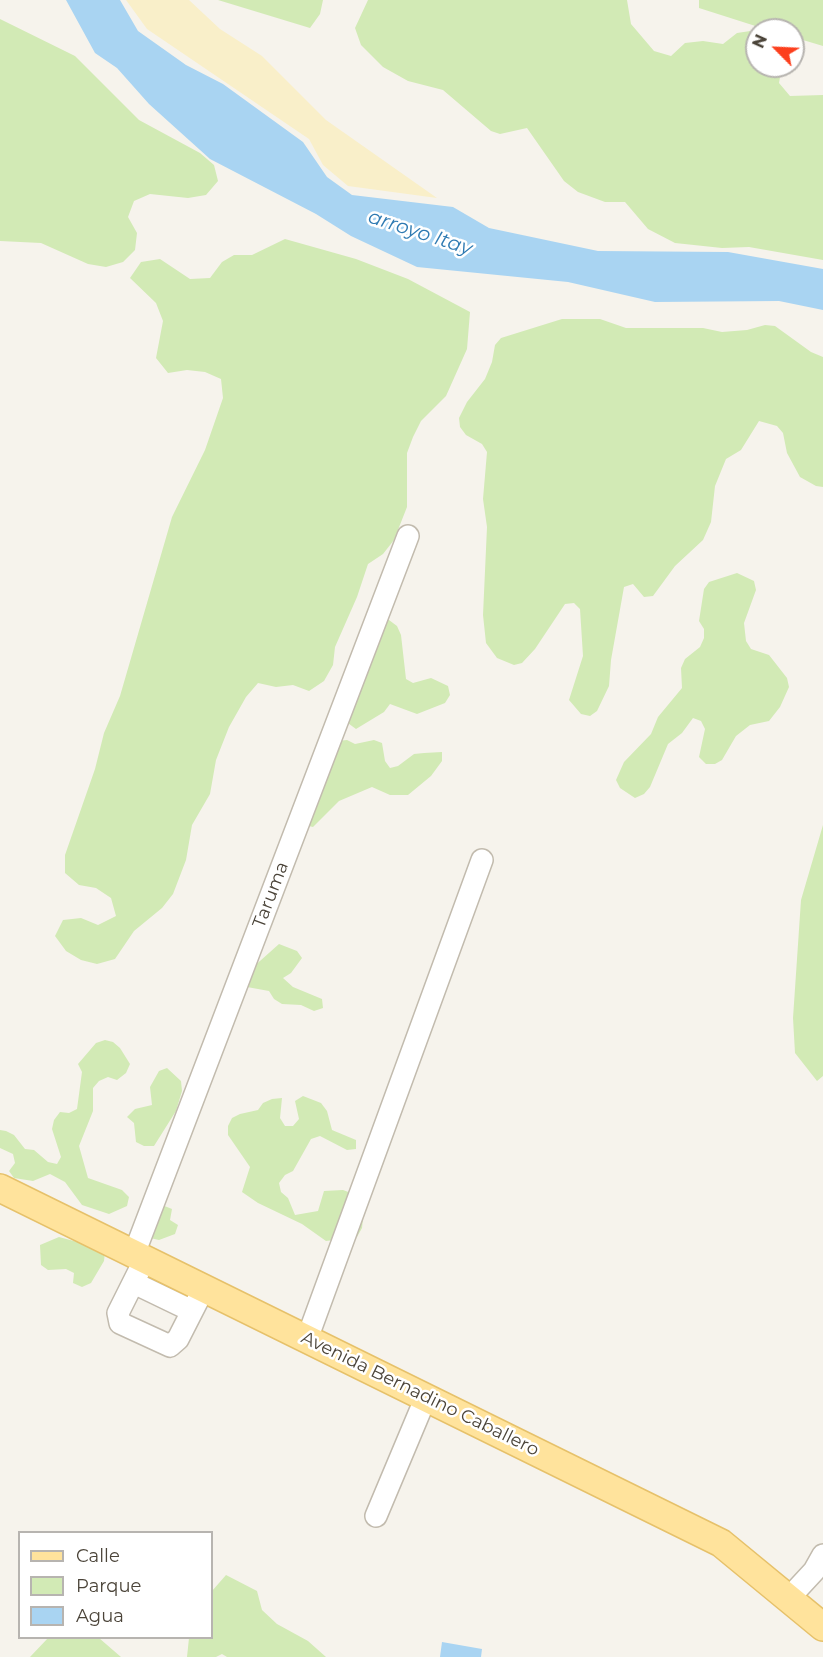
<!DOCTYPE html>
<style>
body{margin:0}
#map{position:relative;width:823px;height:1657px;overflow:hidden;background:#f6f3ec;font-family:Montserrat,sans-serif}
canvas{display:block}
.legend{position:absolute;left:18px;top:1531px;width:195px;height:108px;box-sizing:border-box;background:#fff;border:2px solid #b7b4b0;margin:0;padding:8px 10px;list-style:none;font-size:18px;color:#4b4439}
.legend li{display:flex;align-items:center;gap:12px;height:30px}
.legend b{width:30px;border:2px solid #b7b4b0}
.north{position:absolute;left:745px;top:18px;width:60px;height:60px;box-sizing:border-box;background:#fff;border:2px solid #b7b4b0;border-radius:50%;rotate:294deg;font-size:16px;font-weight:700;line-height:24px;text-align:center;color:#4b4439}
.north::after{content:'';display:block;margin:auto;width:21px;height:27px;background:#fc3f1d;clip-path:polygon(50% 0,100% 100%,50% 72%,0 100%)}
</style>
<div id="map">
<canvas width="823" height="1657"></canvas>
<ul class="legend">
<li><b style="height:8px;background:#ffe39c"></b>Calle</li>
<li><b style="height:16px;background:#d2eab5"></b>Parque</li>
<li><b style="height:16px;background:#a9d4f2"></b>Agua</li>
</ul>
<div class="north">N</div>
</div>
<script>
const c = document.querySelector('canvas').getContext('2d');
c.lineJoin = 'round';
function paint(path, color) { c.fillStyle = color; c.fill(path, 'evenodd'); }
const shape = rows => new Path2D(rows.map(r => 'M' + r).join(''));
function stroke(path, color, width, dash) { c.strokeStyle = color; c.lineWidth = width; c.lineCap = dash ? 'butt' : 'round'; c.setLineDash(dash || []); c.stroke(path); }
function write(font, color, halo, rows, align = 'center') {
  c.font = font + ' Montserrat,sans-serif'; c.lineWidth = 5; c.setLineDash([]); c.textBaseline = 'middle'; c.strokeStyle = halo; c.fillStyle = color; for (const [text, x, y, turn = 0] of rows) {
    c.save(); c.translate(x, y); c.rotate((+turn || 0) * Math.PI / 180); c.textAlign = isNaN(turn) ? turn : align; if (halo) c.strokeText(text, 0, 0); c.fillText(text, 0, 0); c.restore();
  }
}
paint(shape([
 [218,0,323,0,320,14,310,28],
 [368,0,627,0,631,24,654,51,671,56,685,43,703,41,723,44,737,33,757,30,757,66,782,66,779,83,790,96,823,95,823,260,749,247,722,248,675,243,648,229,625,202,605,202,578,192,564,181,527,128,500,134,491,131,443,90,408,81,383,67,361,45,355,28],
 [699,0,823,0,823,46,793,37,793,30,768,30,699,8],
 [0,19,75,56,139,120,200,153,214,165,218,181,206,195,188,198,150,194,134,201,128,217,137,233,135,250,123,262,106,267,88,264,41,243,0,241],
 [285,239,356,259,408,279,470,312,467,349,446,396,421,421,413,437,407,453,407,507,394,540,383,554,368,564,357,597,335,647,333,665,324,681,309,691,293,685,276,687,258,683,246,697,229,727,216,760,210,794,192,825,186,860,173,894,162,908,134,931,115,959,97,964,81,960,66,951,55,936,63,920,81,918,98,925,116,916,111,898,96,888,79,885,65,873,65,855,95,769,104,733,120,696,172,517,205,450,223,398,221,379,205,372,187,370,168,373,156,358,163,321,156,303,130,278,141,262,160,259,190,279,210,278,222,262,234,255,252,255],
 [562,319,600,319,626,328,703,328,722,332,747,330,765,325,775,326,811,352,823,357,823,487,816,486,800,477,787,453,783,433,777,426,759,421,741,450,726,459,715,486,711,522,703,540,675,566,653,596,644,597,633,584,624,587,611,660,609,686,597,711,590,716,581,714,569,700,583,656,580,609,574,603,565,604,535,649,522,663,514,665,497,658,486,643,483,615,487,527,483,499,487,452,482,444,466,435,460,427,459,418,467,402,485,379,492,362,495,345,501,338],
 [737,573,754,581,756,590,744,623,746,641,751,649,769,655,787,678,789,687,780,707,769,721,750,725,736,736,722,760,715,764,706,764,699,757,705,729,701,721,693,718,682,733,668,744,650,787,644,794,635,798,620,788,616,780,624,762,651,734,658,717,682,688,681,668,685,659,700,647,704,638,704,629,699,621,704,589,709,582],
 [380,619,389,620,397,626,401,635,406,679,413,683,431,678,448,686,450,695,445,703,417,714,390,704,384,712,356,729,341,718],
 [347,740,355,744,374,740,382,743,385,761,390,768,398,766,414,754,424,753,442,752,442,761,431,776,408,795,390,795,372,787,339,801,313,827,304,825,337,741],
 [823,825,823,1076,817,1081,795,1053,793,1018,801,900],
 [279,944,297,951,302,958,291,973,283,978,293,987,322,999,323,1008,314,1011,301,1005,282,1004,274,999,269,991,247,987,251,969],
 [105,1040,113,1042,120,1048,130,1064,126,1073,117,1080,108,1077,99,1081,93,1088,93,1111,79,1146,88,1178,122,1190,129,1197,127,1206,109,1214,82,1205,65,1182,50,1174,33,1181,14,1178,9,1171,15,1163,13,1154,0,1148,0,1130,6,1131,14,1135,25,1149,34,1150,48,1162,57,1164,61,1157,52,1129,54,1120,60,1112,69,1113,77,1109,82,1072,78,1064,96,1043],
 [167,1068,181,1081,182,1091,176,1111,154,1146,144,1146,136,1142,134,1123,127,1117,135,1109,152,1105,150,1087,159,1071],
 [303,1096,321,1103,327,1111,332,1130,356,1140,356,1149,347,1150,320,1136,311,1139,293,1171,285,1175,279,1183,281,1192,288,1198,295,1215,318,1211,324,1191,343,1190,351,1193,364,1209,362,1228,357,1237,326,1241,302,1224,258,1203,242,1192,250,1167,228,1135,228,1126,232,1118,240,1114,258,1110,263,1103,272,1099,282,1098,280,1118,285,1126,293,1126,299,1119,295,1101],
 [162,1205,172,1209,170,1220,178,1225,175,1234,159,1240,150,1238],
 [59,1237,96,1247,105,1252,104,1261,91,1283,82,1287,73,1283,74,1273,66,1269,48,1270,41,1265,40,1245],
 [226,1575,257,1591,262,1610,277,1624,308,1641,326,1657,227,1657,222,1654,216,1657,187,1657,189,1638,212,1638,212,1591],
 [48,1638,99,1638,121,1657,30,1657]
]), '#d2eab5');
paint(shape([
 [126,0,189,0,220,29,262,56,326,120,437,198,348,186,323,165,309,139,147,29]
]), '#f9efc9');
paint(shape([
 [66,0,120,0,138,31,186,65,223,84,303,142,327,177,352,195,453,207,489,228,598,251,728,252,823,269,823,310,779,301,655,302,568,282,417,267,351,236,316,214,210,159,149,104,117,68,95,53],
 [442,1642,482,1649,481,1657,440,1657]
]), '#a9d4f2');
const minor = shape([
 [134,1254,408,536],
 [145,1259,118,1313,120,1323,170,1346,178,1339,204,1288],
 [134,1283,192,1311],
 [307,1339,482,860],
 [376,1516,426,1397],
 [789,1598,814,1571,823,1555]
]);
const major = shape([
 [0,1188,721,1543,823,1627]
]);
stroke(minor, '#c2bbae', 24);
stroke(major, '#e6c16a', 30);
stroke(minor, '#fff', 21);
stroke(major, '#ffe39c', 27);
write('18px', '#4b4439', '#fff', [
 ["Taruma",271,895,-69],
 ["Avenida Bernadino Caballero",420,1394,26]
]);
write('italic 20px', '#2e7ab2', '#fff', [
 ["arroyo Itay",420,233,18]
]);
</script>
